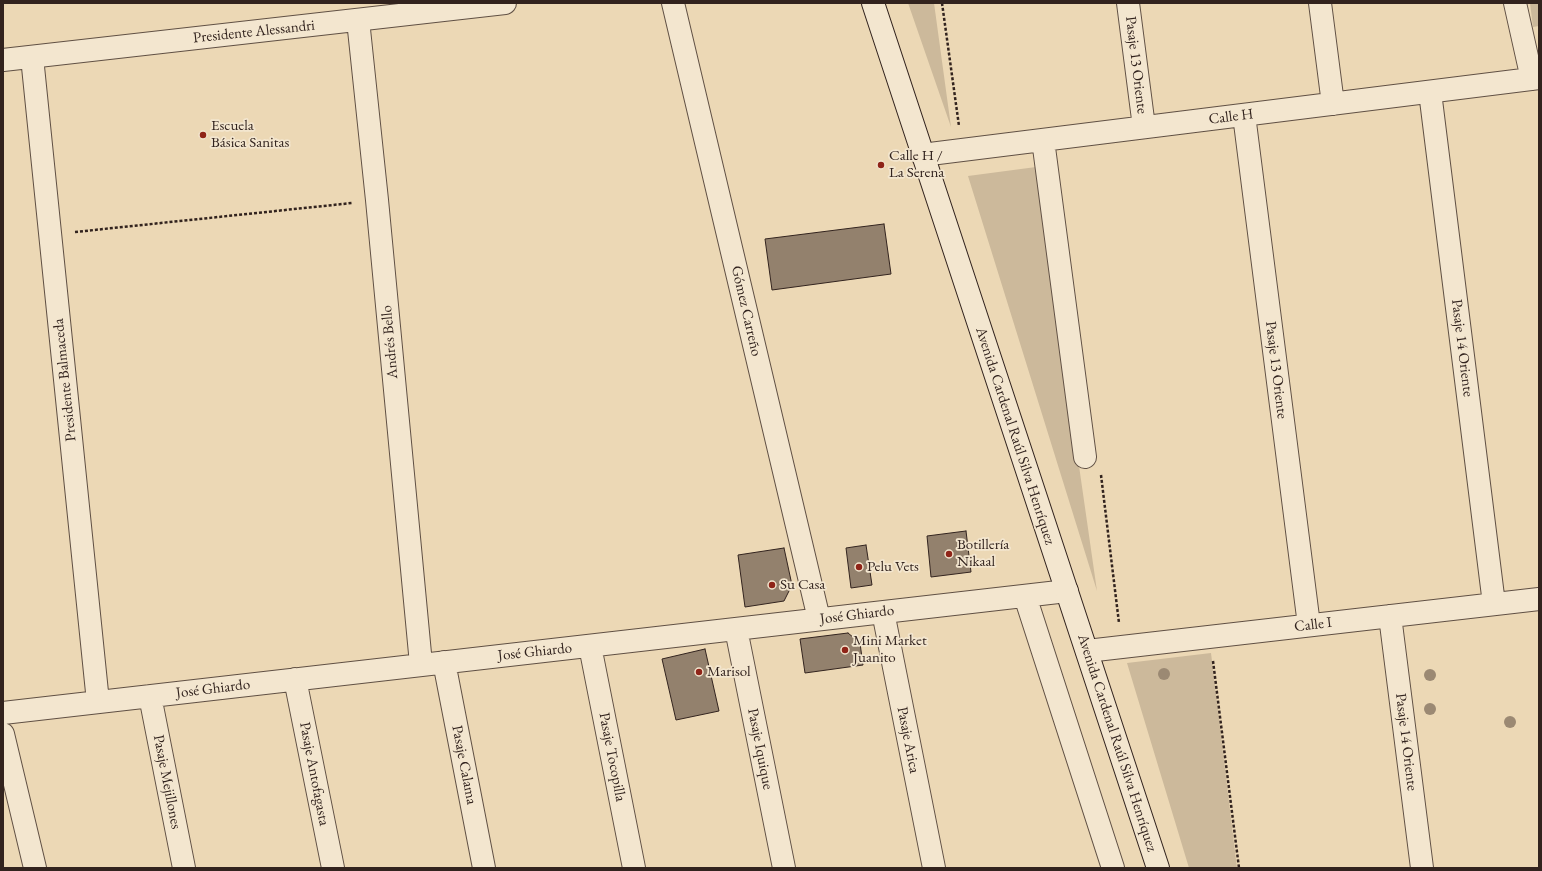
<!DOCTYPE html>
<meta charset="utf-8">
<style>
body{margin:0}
#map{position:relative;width:1542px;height:871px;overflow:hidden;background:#ecd8b5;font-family:"EB Garamond",serif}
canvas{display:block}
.frame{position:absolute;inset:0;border:4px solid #32231e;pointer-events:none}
</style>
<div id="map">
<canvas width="1542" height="871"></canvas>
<div class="frame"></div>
</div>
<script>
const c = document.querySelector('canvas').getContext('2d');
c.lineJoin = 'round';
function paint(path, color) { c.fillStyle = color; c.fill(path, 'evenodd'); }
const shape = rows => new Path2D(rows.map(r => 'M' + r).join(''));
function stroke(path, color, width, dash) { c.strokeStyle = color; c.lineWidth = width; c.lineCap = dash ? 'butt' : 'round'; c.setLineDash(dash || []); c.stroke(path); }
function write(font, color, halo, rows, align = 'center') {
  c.font = font + ' "EB Garamond",serif'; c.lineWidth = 3.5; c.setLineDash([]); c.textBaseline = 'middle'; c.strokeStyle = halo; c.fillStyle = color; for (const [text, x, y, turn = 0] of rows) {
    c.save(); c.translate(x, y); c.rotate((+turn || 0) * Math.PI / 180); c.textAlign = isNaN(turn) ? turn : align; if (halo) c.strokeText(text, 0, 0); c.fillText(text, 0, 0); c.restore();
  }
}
paint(shape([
 [908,3,934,3,951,127],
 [1530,3,1539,3,1539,26,1533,27],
 [1036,167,1097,591,968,176],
 [1211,653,1237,868,1189,868,1127,663]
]), '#ccb99b');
const building = shape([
 [884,224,891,274,772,290,765,239,884,224],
 [966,531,971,572,931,577,927,536,966,531],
 [866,545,872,585,851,588,846,548,866,545],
 [784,548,792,585,784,601,745,607,738,555,784,548],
 [848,633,860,643,863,665,805,673,800,639,848,633],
 [705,649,719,711,676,720,662,659,705,649]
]);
paint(building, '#93816d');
stroke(building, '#32231e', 1);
const minor = shape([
 [673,3,819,619],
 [1128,3,1144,127],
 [1320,3,1333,104],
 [1515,3,1532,79],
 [358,20,377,200,421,664],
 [32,57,98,702],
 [3,60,505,3],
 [1430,92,1494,604],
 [1244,115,1309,625],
 [1043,140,1085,457],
 [922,155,1539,78],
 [1025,596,1113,868],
 [883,612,934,868],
 [1390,616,1422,868],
 [736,629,784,868],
 [590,646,634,868],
 [1087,651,1539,599],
 [444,662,484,868],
 [295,679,333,868],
 [150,696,184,868],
 [3,713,1067,591],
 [3,734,35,868]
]);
const secondary = shape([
 [873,3,1158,868]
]);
stroke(minor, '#605044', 24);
stroke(secondary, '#32231e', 24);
stroke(shape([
 [942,3,959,126],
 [75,232,352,203],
 [1101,475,1119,623],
 [1213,661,1239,868]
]), '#32231e', 2.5, [3, 2]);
stroke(minor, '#f3e6cf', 22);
stroke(secondary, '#f3e6cf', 22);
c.fillStyle = '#9b8973';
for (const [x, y] of [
 [1164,674],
 [1430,675],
 [1430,709],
 [1510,722]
]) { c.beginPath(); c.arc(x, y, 6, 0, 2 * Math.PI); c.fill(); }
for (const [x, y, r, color] of [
 [203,135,4,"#8f2418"],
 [881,165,4,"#8f2418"],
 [949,554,4,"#8f2418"],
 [859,567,4,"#8f2418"],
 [772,585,4,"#8f2418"],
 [845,650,4,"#8f2418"],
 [699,672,4,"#8f2418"]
]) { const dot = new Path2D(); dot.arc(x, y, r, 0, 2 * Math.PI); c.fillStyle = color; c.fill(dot); stroke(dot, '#f3e6cf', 1.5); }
write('15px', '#32231e', '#f3e6cf', [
 ["Presidente Alessandri",254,32,-6],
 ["Pasaje 13 Oriente",1136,65,83],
 ["Calle H",1231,117,-7],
 ["Gómez Carreño",746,311,77],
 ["Andrés Bello",390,342,-95],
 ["Pasaje 14 Oriente",1462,348,83],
 ["Pasaje 13 Oriente",1276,370,83],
 ["Presidente Balmaceda",65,380,-96],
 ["Avenida Cardenal Raúl Silva Henríquez",1015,436,72],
 ["José Ghiardo",857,615,-7],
 ["Calle I",1313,625,-7],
 ["José Ghiardo",535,652,-6],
 ["José Ghiardo",213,689,-7],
 ["Pasaje Arica",908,740,79],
 ["Pasaje 14 Oriente",1406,742,83],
 ["Avenida Cardenal Raúl Silva Henríquez",1117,743,72],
 ["Pasaje Iquique",760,749,79],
 ["Pasaje Tocopilla",612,757,79],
 ["Pasaje Calama",464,765,79],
 ["Pasaje Antofagasta",314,774,79],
 ["Pasaje Mejillones",167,782,79]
]);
write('15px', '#32231e', '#f3e6cf', [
 ["Escuela",211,126],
 ["Básica Sanitas",211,143],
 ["Calle H /",889,156],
 ["La Serena",889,173],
 ["Botillería",957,545],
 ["Nikaal",957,562],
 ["Pelu Vets",867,567],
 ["Su Casa",780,585],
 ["Mini Market",853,641],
 ["Juanito",853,658],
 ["Marisol",707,672]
], 'left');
</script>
